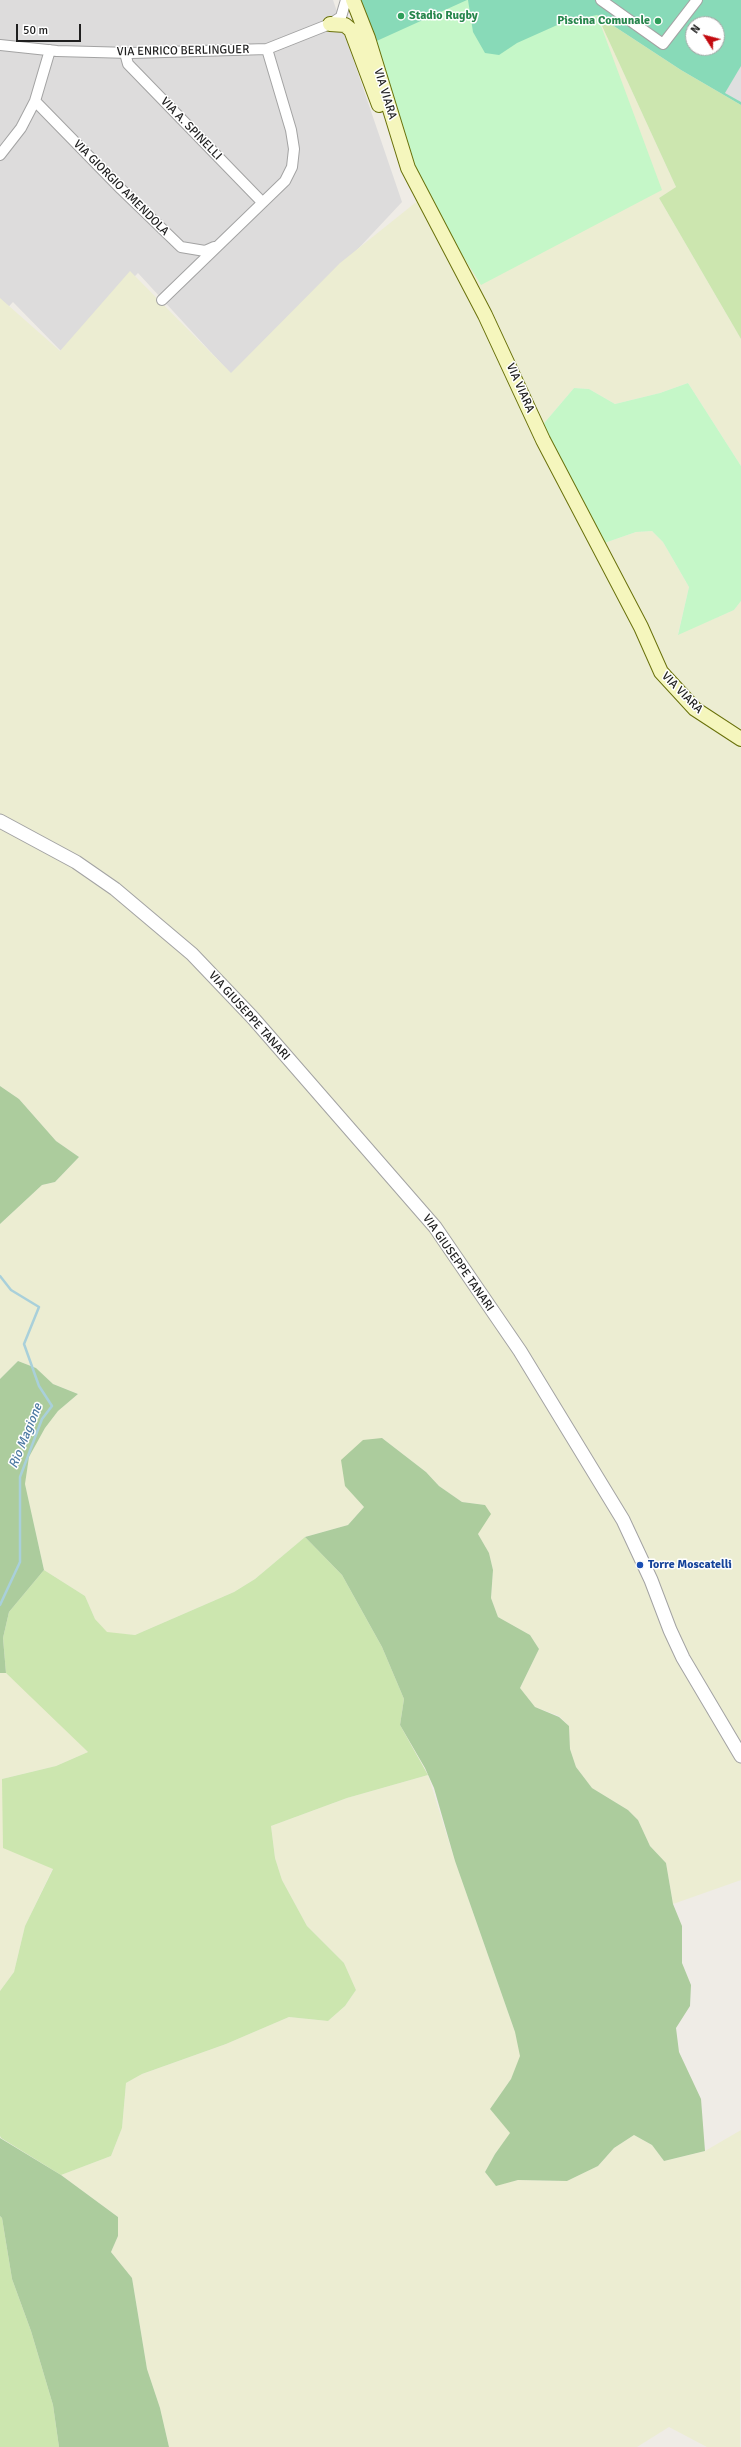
<!DOCTYPE html>
<style>
body{margin:0}
#map{position:relative;width:741px;height:2447px;overflow:hidden;background:#efece6;font-family:Signika,sans-serif}
canvas{display:block}
.north{position:absolute;left:685px;top:16px;width:40px;height:40px;box-sizing:border-box;background:#fff;border:1px solid #a5a5a5;border-radius:50%;rotate:306deg;font-size:11px;font-weight:700;line-height:16px;text-align:center;color:#1f1f1f}
.north::after{content:'';display:block;margin:auto;width:14px;height:18px;background:#c30b10;clip-path:polygon(50% 0,100% 100%,50% 72%,0 100%)}
.scale{position:absolute;left:16px;top:24px;width:65px;height:18px;box-sizing:border-box;border:2px solid #1f1f1f;border-top:0;padding-left:5px;font-size:12px;line-height:14px;white-space:nowrap;color:#1f1f1f;-webkit-text-stroke:3px #fff;paint-order:stroke}
</style>
<div id="map">
<canvas width="741" height="2447"></canvas>
<div class="north">N</div>
<div class="scale">50 m</div>
</div>
<script>
const c = document.querySelector('canvas').getContext('2d');
c.lineJoin = 'round';
function paint(path, color) { c.fillStyle = color; c.fill(path, 'evenodd'); }
const shape = rows => new Path2D(rows.map(r => 'M' + r).join(''));
function stroke(path, color, width, dash) { c.strokeStyle = color; c.lineWidth = width; c.lineCap = dash ? 'butt' : 'round'; c.setLineDash(dash || []); c.stroke(path); }
function write(font, color, halo, rows, align = 'center') {
  c.font = font + ' Signika,sans-serif'; c.lineWidth = 3; c.setLineDash([]); c.textBaseline = 'middle'; c.strokeStyle = halo; c.fillStyle = color; for (const [text, x, y, turn = 0] of rows) {
    c.save(); c.translate(x, y); c.rotate((+turn || 0) * Math.PI / 180); c.textAlign = isNaN(turn) ? turn : align; if (halo) c.strokeText(text, 0, 0); c.fillText(text, 0, 0); c.restore();
  }
}
paint(shape([
 [0,0,333,0,402,202,327,282,231,374,138,273,61,351,13,302,0,316]
]), '#dddcdc');
paint(shape([
 [597,15,676,187,659,198,741,339,741,466,688,383,660,393,615,404,589,389,574,388,534,435,593,547,636,532,652,531,663,542,689,587,678,634,734,610,741,601,741,1880,673,1904,666,1863,650,1846,638,1820,628,1810,592,1788,576,1767,570,1749,569,1726,559,1716,535,1707,520,1688,539,1649,530,1635,498,1617,491,1598,493,1570,489,1553,478,1534,485,1505,462,1502,439,1486,426,1472,382,1438,345,1485,364,1507,348,1525,305,1537,255,1579,234,1592,135,1635,107,1633,95,1619,85,1596,44,1570,25,1484,29,1457,45,1428,58,1411,78,1394,53,1384,36,1368,18,1361,0,1379,0,1224,42,1185,55,1182,79,1157,56,1141,19,1099,0,1086,0,298,60,351,130,271,231,373,340,263,420,199],
 [0,1673,6,1673,29,1693,88,1752,56,1766,2,1779,53,1868,25,1926,14,1972,0,1991],
 [428,1775,455,1861,515,2032,521,2056,511,2079,490,2109,511,2133,495,2154,485,2172,496,2185,518,2180,567,2181,598,2166,614,2148,634,2135,652,2145,664,2161,705,2151,741,2130,740,2447,707,2447,669,2427,637,2447,169,2447,160,2408,147,2369,132,2278,111,2252,118,2236,118,2217,61,2175,111,2156,122,2128,126,2083,142,2074,226,2044,289,2017,328,2021,345,2006,356,1990,344,1963,307,1926,282,1880,275,1858,271,1826,347,1798]
]), '#ecedd2');
paint(shape([
 [597,15,681,70,741,105,741,339,659,198,676,187],
 [305,1537,342,1575,382,1647,404,1699,400,1725,428,1775,347,1798,271,1826,275,1858,282,1880,307,1926,344,1963,356,1990,345,2006,328,2021,289,2017,226,2044,142,2074,126,2083,122,2128,111,2156,61,2175,1,2138,0,2136,0,1991,14,1972,25,1926,53,1869,3,1848,2,1779,56,1766,88,1752,6,1673,3,1638,9,1612,44,1570,85,1596,95,1619,107,1632,135,1635,234,1592,255,1579],
 [0,2216,2,2218,12,2279,31,2331,53,2405,59,2447,0,2447]
]), '#cce6af');
paint(shape([
 [0,1086,19,1099,56,1141,79,1157,55,1182,42,1185,0,1224],
 [18,1361,36,1368,53,1384,78,1394,58,1411,45,1428,29,1457,25,1484,44,1570,9,1612,3,1638,6,1673,0,1673,0,1379],
 [382,1438,426,1472,439,1486,462,1502,485,1505,491,1514,478,1534,489,1553,493,1570,491,1598,498,1617,530,1635,539,1649,520,1688,535,1707,559,1717,569,1726,570,1749,576,1767,592,1788,628,1810,638,1820,650,1846,666,1863,673,1904,682,1926,682,1963,691,1985,690,2006,676,2028,679,2052,701,2099,705,2151,664,2161,652,2145,634,2135,614,2148,598,2166,567,2181,518,2180,496,2186,485,2172,495,2154,510,2133,490,2109,511,2079,520,2056,515,2032,455,1861,434,1788,425,1768,400,1725,404,1699,382,1647,342,1575,305,1537,348,1525,364,1507,345,1486,341,1460,363,1440],
 [0,2138,61,2175,118,2217,118,2236,111,2252,132,2278,147,2369,160,2408,169,2447,59,2447,53,2405,31,2331,12,2279,2,2218,0,2216]
]), '#accc9d');
paint(shape([
 [352,0,577,0,597,15,662,190,481,285,408,168],
 [688,383,741,466,741,601,734,610,678,635,689,587,663,542,652,531,636,532,593,547,534,435,574,388,589,389,615,404,660,393]
]), '#c5f7c8');
paint(shape([
 [350,0,467,0,370,44],
 [468,0,741,0,741,105,681,70,597,15,564,22,517,43,499,55,485,53,473,32],
 [693,24,717,24,717,48,693,48]
]), '#88dab8');
paint(shape([
 [741,66,741,102,725,93]
]), '#dfdfdf');
stroke(shape([
 [0,1276,11,1290,39,1307,24,1344,39,1386,52,1406,42,1419,20,1477,20,1562,0,1605]
]), '#a9d0da', 2.5);
const minor = shape([
 [601,0,663,44,697,0],
 [0,45,57,51,131,53,267,49,330,24,341,17,346,0],
 [125,53,128,64,262,202],
 [35,101,121,189,181,247,205,251,214,247],
 [0,155,21,128,35,101,50,50],
 [162,300,285,181,292,167,294,149,291,130,267,49]
]);
const tertiary = shape([
 [0,821,76,862,115,889,192,954,253,1018,435,1227,520,1351,623,1520,651,1580,670,1630,683,1658,741,1756]
]);
const secondary = shape([
 [353,0,368,38,408,168,485,315,543,440,641,627,661,672,695,709,741,739],
 [330,24,345,25,351,30,379,105]
]);
stroke(minor, '#a3a3a3', 12);
stroke(tertiary, '#a3a3a3', 15);
stroke(secondary, '#69710b', 16);
stroke(minor, '#fff', 10);
stroke(tertiary, '#fff', 13);
stroke(secondary, '#f5f6bd', 14);
for (const [x, y, r, color] of [
 [401,16,4,"#2e9e5b"],
 [658,21,4,"#2e9e5b"],
 [640,1565,4,"#1a4fb4"]
]) { const dot = new Path2D(); dot.arc(x, y, r, 0, 2 * Math.PI); c.fillStyle = color; c.fill(dot); stroke(dot, '#fff', 1.5); }
write('bold 12px', '#27864d', '#fff', [
 ["Stadio Rugby",409,16],
 ["Piscina Comunale",650,21,"right"]
], 'left');
write('12px', '#1f1f1f', '#fff', [
 ["VIA ENRICO BERLINGUER",183,51,-1],
 ["VIA VIARA",385,94,73],
 ["VIA A. SPINELLI",191,129,46],
 ["VIA GIORGIO AMENDOLA",121,188,45],
 ["VIA VIARA",520,388,66],
 ["VIA VIARA",682,693,45],
 ["VIA GIUSEPPE TANARI",249,1016,48],
 ["VIA GIUSEPPE TANARI",458,1263,55]
]);
write('bold 12px', '#164399', '#fff', [
 ["Torre Moscatelli",648,1565]
], 'left');
write('italic 13px', '#4d7aa2', '#fff', [
 ["Rio Magione",26,1436,-68]
]);
</script>
